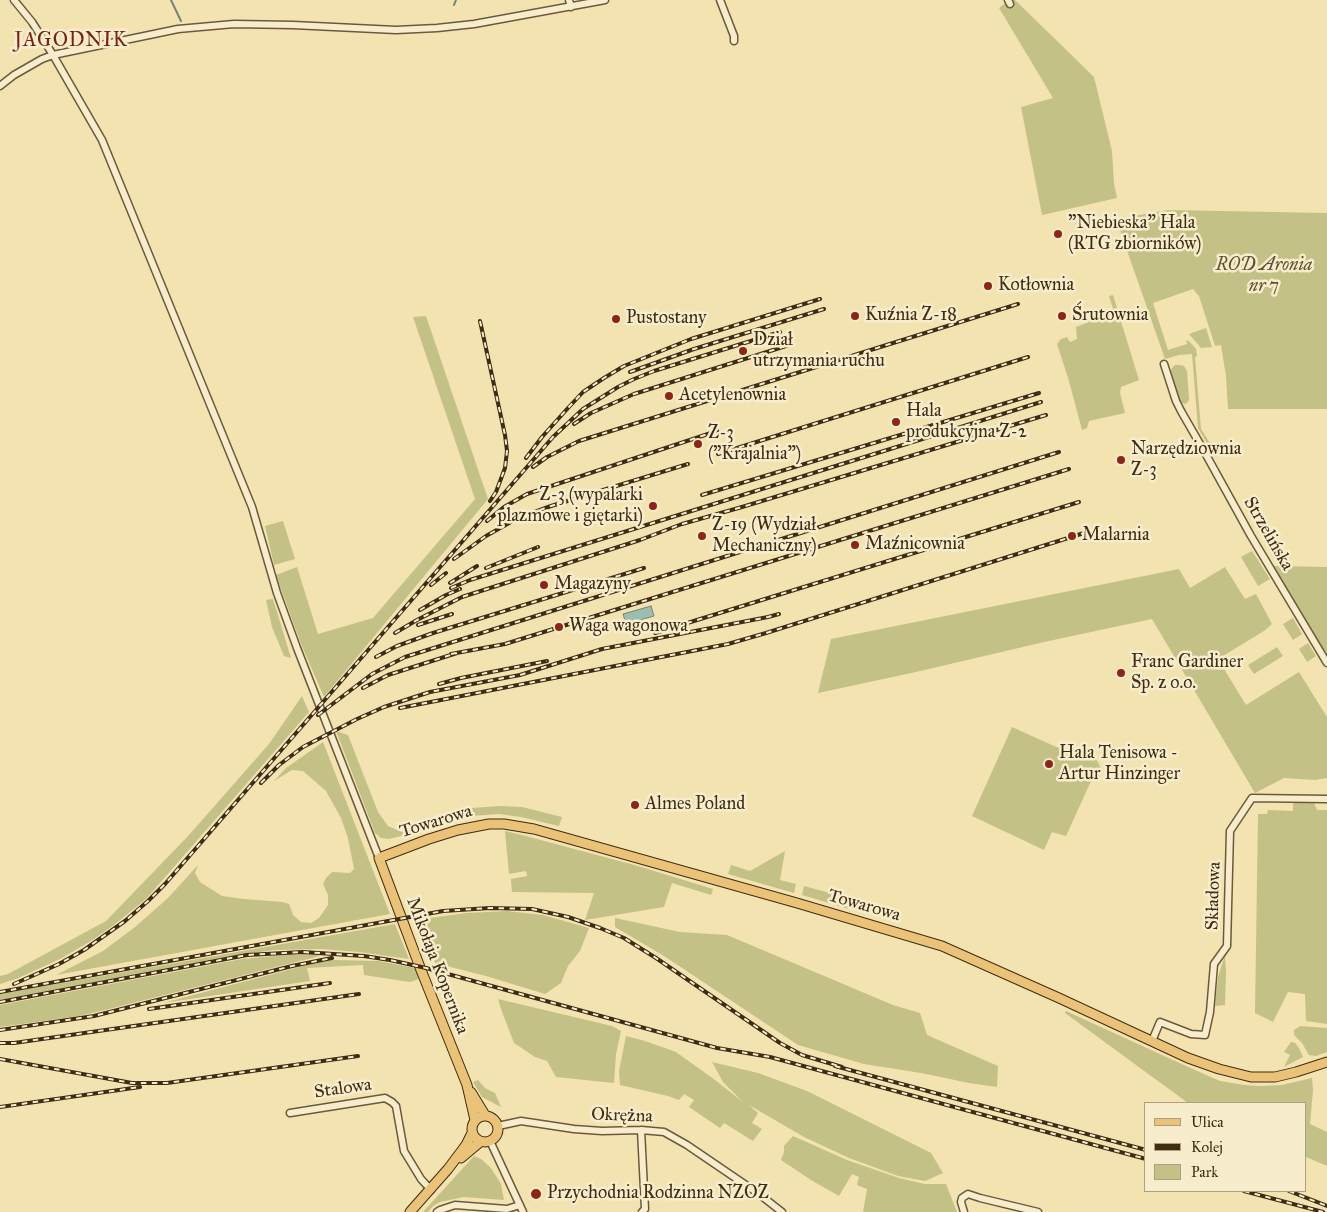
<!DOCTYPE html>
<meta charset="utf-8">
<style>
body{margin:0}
#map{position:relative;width:1327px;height:1212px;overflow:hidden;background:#f3e3b0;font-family:"IM FELL Great Primer",serif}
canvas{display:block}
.legend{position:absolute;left:1144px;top:1102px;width:162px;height:90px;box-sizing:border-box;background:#f7edcc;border:1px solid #ada082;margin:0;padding:6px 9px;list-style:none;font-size:15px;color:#3e2c13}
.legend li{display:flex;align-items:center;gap:10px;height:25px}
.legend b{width:25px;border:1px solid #ada082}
</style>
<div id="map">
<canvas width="1327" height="1212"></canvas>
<ul class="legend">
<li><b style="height:6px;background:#eac278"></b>Ulica</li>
<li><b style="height:6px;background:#3e2c13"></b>Kolej</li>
<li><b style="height:14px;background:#c3c186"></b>Park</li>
</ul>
</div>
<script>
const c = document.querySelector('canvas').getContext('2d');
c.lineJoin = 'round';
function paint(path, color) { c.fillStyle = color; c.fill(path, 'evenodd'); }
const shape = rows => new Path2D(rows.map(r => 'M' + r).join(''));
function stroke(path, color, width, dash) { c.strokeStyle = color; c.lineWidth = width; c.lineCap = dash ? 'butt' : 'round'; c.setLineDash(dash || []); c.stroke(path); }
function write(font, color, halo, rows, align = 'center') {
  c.font = font + ' "IM FELL Great Primer",serif'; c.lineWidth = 5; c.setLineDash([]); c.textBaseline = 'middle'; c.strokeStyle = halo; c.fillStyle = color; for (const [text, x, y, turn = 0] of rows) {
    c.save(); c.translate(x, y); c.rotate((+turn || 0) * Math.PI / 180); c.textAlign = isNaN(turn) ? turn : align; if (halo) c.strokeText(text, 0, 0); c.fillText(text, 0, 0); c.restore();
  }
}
paint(shape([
 [1009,0,1015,0,1094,77,1112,151,1114,184,1117,198,1042,215,1021,107,1053,98,999,8],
 [1168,210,1327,213,1327,409,1228,409,1226,376,1221,345,1215,346,1199,296,1193,289,1153,303,1168,350,1187,344,1186,340,1190,342,1196,349,1197,356,1195,357,1201,429,1218,456,1215,457,1198,428,1192,354,1179,355,1165,359,1116,219],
 [1113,295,1139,380,1121,387,1120,393,1125,413,1089,421,1087,428,1082,430,1069,381,1057,344,1061,339,1067,337,1070,342,1077,339,1076,327,1114,312,1109,296],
 [426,316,488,499,324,697,301,644,276,575,297,567,318,634,373,618,475,499,413,317],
 [1206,328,1212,347,1201,348,1189,334],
 [1175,365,1180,365,1184,366,1187,371,1189,399,1188,402,1185,404,1182,403,1180,400,1170,372,1171,369],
 [283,521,295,559,274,565,265,526],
 [1252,551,1270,579,1258,586,1241,557],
 [1273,566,1327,567,1327,655],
 [1225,567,1245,599,1256,594,1272,624,1264,631,1218,659,1246,705,1299,672,1327,717,1327,778,1315,780,1284,778,1255,793,1152,619,1044,642,916,672,818,693,831,639,1179,569,1190,588],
 [273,599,291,658,284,656,272,627,266,600],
 [1293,618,1302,634,1293,640,1283,624],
 [1308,643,1316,656,1307,662,1299,649],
 [1277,647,1283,656,1254,674,1248,665],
 [302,696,309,712,146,899,114,925,91,941,60,959,16,979,0,984,0,976,8,974,106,921,189,835,269,744],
 [1012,727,1085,760,1096,759,1102,770,1097,773,1092,779,1066,836,1052,832,1044,850,972,816],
 [336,731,348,735,378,812,388,826,404,833,444,816,472,808,500,806,522,807,562,817,559,826,521,817,499,814,471,816,401,836,389,839,381,838,375,833],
 [323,742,390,914,56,975,103,951,135,927,168,898,198,865,195,873,200,882,222,896,244,899,282,902,289,904,293,915,301,922,311,923,319,918,328,905,328,895,323,884,326,878,332,872,350,873,354,869,348,838,341,818,326,791,303,771,292,770,274,781,286,768],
 [1293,801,1314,802,1317,810,1327,810,1327,1024,1306,1021,1305,994,1288,992,1273,1022,1255,1013,1258,814,1267,814,1268,810,1293,811],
 [505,831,522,835,638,866,713,889,711,895,672,883,664,907,585,920,594,893,512,892,511,879,527,876,526,871,509,874],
 [785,851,780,880,796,884,794,893,728,874,731,865,750,871],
 [804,886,852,899,849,909,802,895],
 [507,911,543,915,589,928,580,951,568,966,561,983,545,994,486,976,435,963,423,919,466,913],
 [615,918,680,932,727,935,893,1005,920,1013,927,1035,998,1066,997,1087,969,1083,921,1073,864,1064,798,1045,664,956,615,927],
 [395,924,409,959,359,952,321,949,274,950,226,957,0,1000,0,994],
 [314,954,320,956,101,1011,79,1016,0,1027,0,1005,242,959,285,955],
 [1225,955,1226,973,1225,1005,1215,1006,1218,977],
 [332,960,379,961,415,968,419,979,410,982,364,975,363,965,307,968,310,981,163,1003,307,965],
 [498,999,612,1026,621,1031,616,1054,614,1083,556,1077,547,1061,535,1057,514,1043,501,1009],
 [1066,1011,1186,1066,1220,1081,1244,1085,1260,1086,1282,1085,1312,1078,1313,1090,1310,1124,1327,1132,1327,1166,1306,1157,1306,1103,1188,1103,1065,1013],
 [1300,1026,1327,1028,1327,1052,1316,1056,1309,1055,1302,1043,1294,1035,1294,1030],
 [626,1036,645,1041,676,1052,711,1077,743,1102,723,1082,712,1062,758,1073,807,1091,931,1153,943,1173,925,1181,898,1176,849,1158,804,1137,749,1105,758,1113,752,1123,762,1129,753,1141,724,1123,720,1128,689,1107,694,1100,684,1094,679,1100,668,1096,620,1085,619,1071],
 [1291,1042,1295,1043,1299,1048,1303,1057,1284,1067,1290,1055,1284,1052],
 [478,1080,485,1088,495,1093,501,1107,482,1097,473,1082],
 [793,1136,847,1160,899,1178,925,1184,946,1184,957,1212,863,1212,867,1189,857,1185,859,1177,852,1174,839,1196,811,1180,781,1160,784,1152,784,1146],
 [474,1156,481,1159,491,1168,501,1184,504,1200,464,1197,440,1202,433,1206,428,1212,423,1212]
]), '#c3c186');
const water = shape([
 [651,606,654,616,626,624,623,614,651,606]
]);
paint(water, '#9bbeaf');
stroke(water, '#768471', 1);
stroke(shape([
 [171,0,181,21],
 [454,5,456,0]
]), '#768471', 2);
const minor = shape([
 [14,0,32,22,53,55,102,140,252,507,277,593,297,648,379,858],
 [569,0,571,7],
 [720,0,734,36,734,41],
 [1008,0,1010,4],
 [0,86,14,75,42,59,53,55,178,29,234,24,293,25,396,30,437,28,474,24,605,0],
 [1164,364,1176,401,1181,411,1204,451,1251,536,1327,663],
 [1152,1041,1160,1022,1191,1034,1205,1035,1210,1012,1214,964,1227,946,1230,831,1252,798,1327,799],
 [290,1113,385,1098,392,1102,396,1106,404,1151,421,1179,431,1190],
 [498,1126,521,1121,574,1129,602,1131,641,1130,664,1132,687,1145,759,1194,782,1212],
 [641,1130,645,1209,642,1212],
 [490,1141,523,1212],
 [437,1212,440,1210,455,1205,507,1209,520,1205],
 [964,1212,961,1202,962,1198,968,1194,980,1198,1038,1212]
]);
const major = shape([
 [471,1092,485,1115],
 '472 1129a13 13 0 1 1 26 0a13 13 0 1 1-26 0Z',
 [475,1120,467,1085,421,970,379,858,429,839,458,830,489,824,504,824,534,829,797,903,942,946,1059,998,1188,1058,1219,1069,1251,1077,1275,1077,1296,1072,1327,1062],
 [461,1158,480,1142],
 [410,1212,448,1169,466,1145,472,1133]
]);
stroke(minor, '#6b5a3a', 9);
stroke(major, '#3e2c13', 11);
stroke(minor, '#f7edcc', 6);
stroke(major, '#eac278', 9);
const rail = shape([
 [480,321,505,435,507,451,505,468,496,492,490,501],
 [630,372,694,349,824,309],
 [574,424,591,413,634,394,789,345],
 [718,454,1028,357],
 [526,458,542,437,568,408,583,392,604,378,624,366,691,339,820,299],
 [533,467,547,457,579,441,1018,304],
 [702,495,1039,393],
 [487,521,504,507,527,494,717,431],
 [454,559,486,536,518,518,551,506,688,464],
 [486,568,538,547],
 [450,583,477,566],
 [431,585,446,573],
 [451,588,470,580,1041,402],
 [420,610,446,595,460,589],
 [418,625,452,614],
 [395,633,417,620,462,597,640,540,682,524,742,507,1046,415],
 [655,633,1079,502],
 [451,654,505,644,1069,469],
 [376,657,397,646,433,633,644,568],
 [439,684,461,678,547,661],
 [363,688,388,675,457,653],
 [400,708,728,644,766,633,1084,533],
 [318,715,372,674,405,657,1059,452],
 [261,783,279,765,303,747,357,719,384,707,430,692,520,675,602,649,768,617,779,614],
 [14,984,59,964,84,950,125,921,148,901,165,884,553,437,583,409,618,387,634,379,654,371,780,332],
 [0,992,443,911,490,908,532,909,568,917,600,928,624,938,656,958,780,1043,802,1055,842,1067],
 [0,1002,247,955,303,952,364,956,390,960,426,968,717,1048,770,1057,1146,1159],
 [149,1009,330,983],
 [0,1030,94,1016,292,966,332,958],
 [0,1043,14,1043,359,994],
 [0,1059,132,1083,167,1083,358,1056],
 [835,1066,1146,1150],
 [0,1107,140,1087],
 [1244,1191,1323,1212],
 [1289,1191,1327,1206]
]);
stroke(rail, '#3e2c13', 4);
stroke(rail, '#f7edcc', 2, [5.5]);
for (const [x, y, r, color] of [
 [1058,234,5,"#8f2418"],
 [988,286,5,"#8f2418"],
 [855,316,5,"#8f2418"],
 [1062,316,5,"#8f2418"],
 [616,319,5,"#8f2418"],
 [743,351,5,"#8f2418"],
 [669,396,5,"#8f2418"],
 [896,422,5,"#8f2418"],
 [698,444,5,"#8f2418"],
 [1121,460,5,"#8f2418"],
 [653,506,5,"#8f2418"],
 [702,536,5,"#8f2418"],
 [1072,536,5,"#8f2418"],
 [855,545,5,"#8f2418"],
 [544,585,5,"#8f2418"],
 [559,627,5,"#8f2418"],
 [1121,673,5,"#8f2418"],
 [1049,764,5,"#8f2418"],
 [635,805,5,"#8f2418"],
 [536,1194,6,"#8f2418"]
]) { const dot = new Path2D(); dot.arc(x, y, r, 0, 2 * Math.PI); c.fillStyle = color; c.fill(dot); stroke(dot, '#f7edcc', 2); }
write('18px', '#3e2c13', '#f7edcc', [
 ["\"Niebieska\" Hala",1068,224],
 ["(RTG zbiorników)",1068,245],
 ["Kotłownia",998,286],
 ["Kuźnia Z-18",865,316],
 ["Śrutownia",1072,316],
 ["Pustostany",626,319],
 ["Dział",753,341],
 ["utrzymania ruchu",753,362],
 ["Acetylenownia",679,396],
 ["Hala",906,412],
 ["produkcyjna Z-2",906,433],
 ["Z-3",708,434],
 ["(\"Krajalnia\")",708,455],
 ["Narzędziownia",1131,450],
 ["Z-3",1131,471],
 ["Z-3 (wypalarki",643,496,"right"],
 ["plazmowe i giętarki)",643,517,"right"],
 ["Z-19 (Wydział",712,526],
 ["Mechaniczny)",712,547],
 ["Malarnia",1082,536],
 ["Maźnicownia",865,545],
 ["Magazyny",554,585],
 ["Waga wagonowa",569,627],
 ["Franc Gardiner",1131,663],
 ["Sp. z o.o.",1131,684],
 ["Hala Tenisowa -",1059,754],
 ["Artur Hinzinger",1059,775],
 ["Almes Poland",645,805],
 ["Przychodnia Rodzinna NZOZ",547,1194]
], 'left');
write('italic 18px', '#5f5130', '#f7edcc', [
 ["ROD Aronia",1264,266],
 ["nr 7",1264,287]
]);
write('18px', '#3e2c13', '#f7edcc', [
 ["Strzelińska",1268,534,60],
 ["Towarowa",436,822,-17],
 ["Składowa",1214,896,-88],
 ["Towarowa",864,906,16],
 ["Mikołaja Kopernika",437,966,69],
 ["Stalowa",343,1089,-8],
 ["Okrężna",622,1116,2]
]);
c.letterSpacing = '1px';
write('20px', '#7a1f14', '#f7edcc', [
 ["JAGODNIK",71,41]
]);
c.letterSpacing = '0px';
</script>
